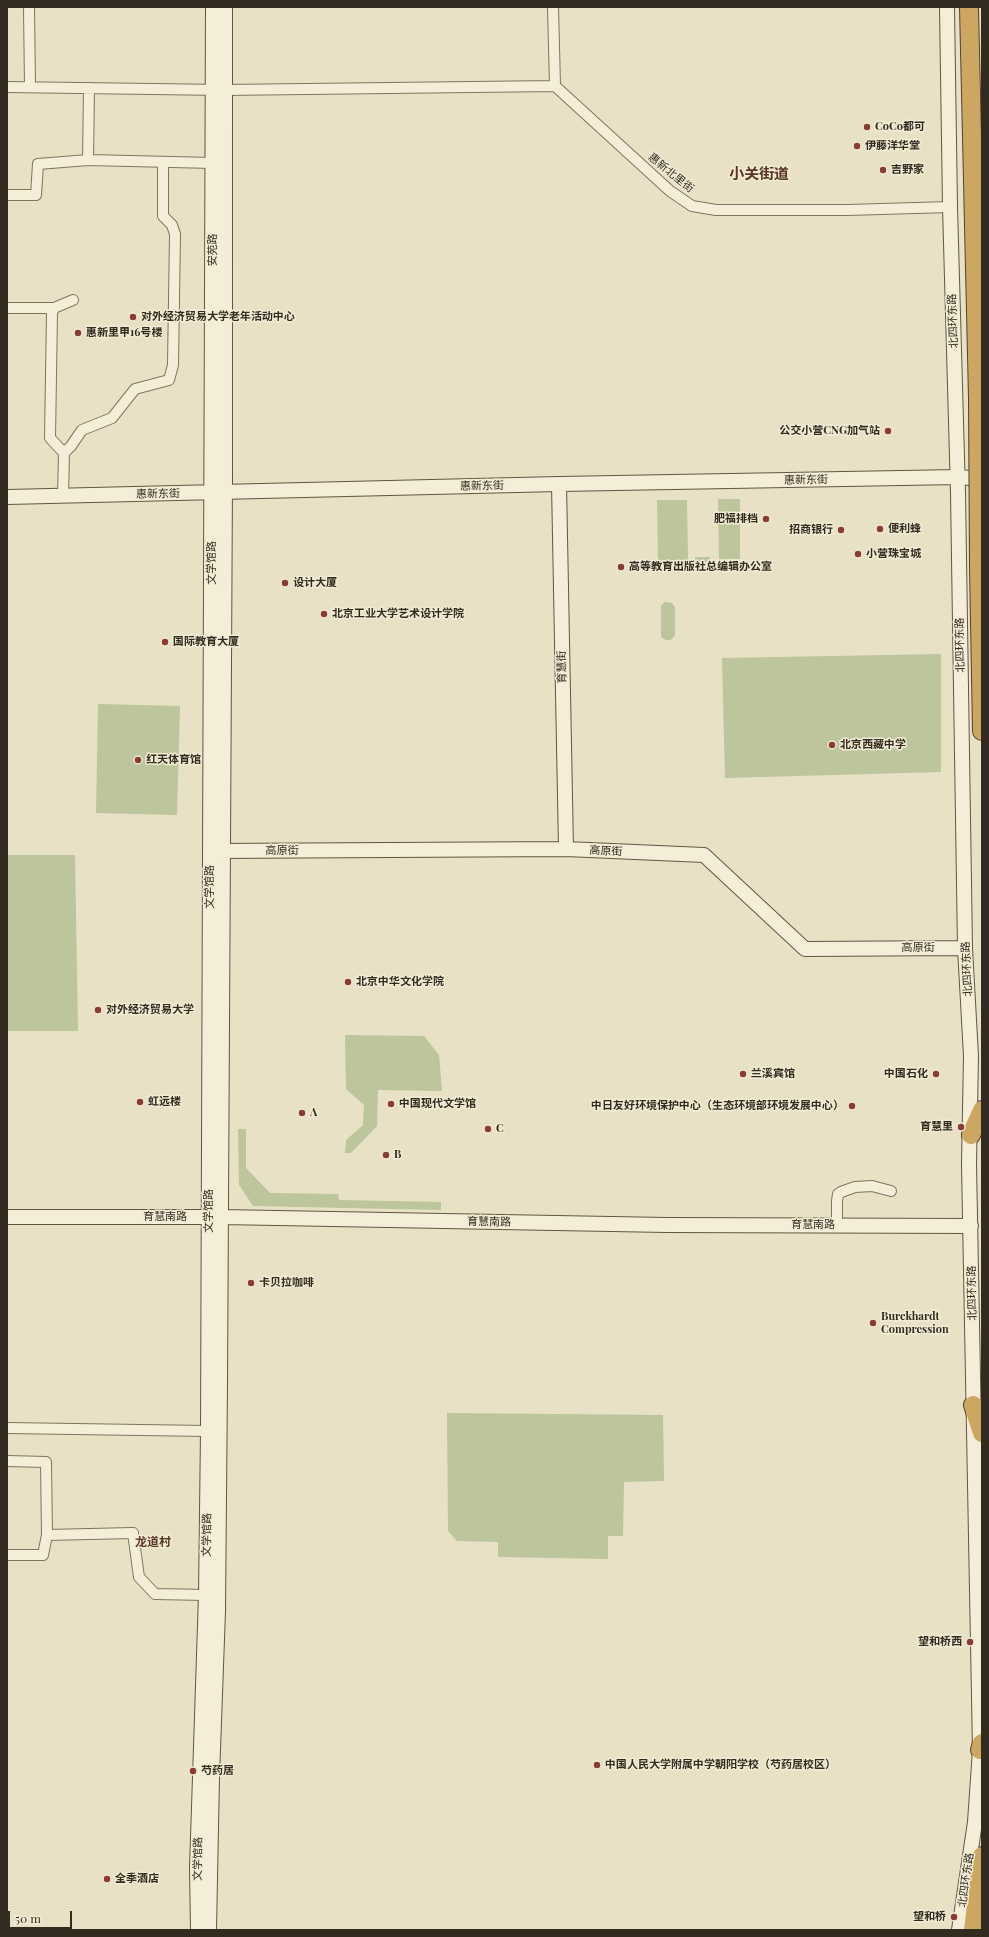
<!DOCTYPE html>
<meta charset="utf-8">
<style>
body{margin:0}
#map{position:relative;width:989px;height:1937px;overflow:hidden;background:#e8e1c6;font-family:"Playfair Display",serif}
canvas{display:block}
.frame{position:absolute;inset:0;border:8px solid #332b20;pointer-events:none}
.scale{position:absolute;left:8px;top:1911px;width:64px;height:18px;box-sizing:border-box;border:2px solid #332b20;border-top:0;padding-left:5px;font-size:12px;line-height:14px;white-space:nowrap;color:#332b20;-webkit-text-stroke:3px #f1ebd4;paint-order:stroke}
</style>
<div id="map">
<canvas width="989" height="1937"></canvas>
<div class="frame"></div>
<div class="scale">50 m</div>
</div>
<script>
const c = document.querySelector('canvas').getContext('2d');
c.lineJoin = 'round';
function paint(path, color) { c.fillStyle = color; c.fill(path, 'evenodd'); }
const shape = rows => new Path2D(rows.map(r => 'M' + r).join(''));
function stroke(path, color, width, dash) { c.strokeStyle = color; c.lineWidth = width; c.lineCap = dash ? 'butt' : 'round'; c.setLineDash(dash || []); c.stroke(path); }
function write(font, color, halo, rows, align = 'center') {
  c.font = font + ' "Playfair Display","Noto Sans SC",serif'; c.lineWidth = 3; c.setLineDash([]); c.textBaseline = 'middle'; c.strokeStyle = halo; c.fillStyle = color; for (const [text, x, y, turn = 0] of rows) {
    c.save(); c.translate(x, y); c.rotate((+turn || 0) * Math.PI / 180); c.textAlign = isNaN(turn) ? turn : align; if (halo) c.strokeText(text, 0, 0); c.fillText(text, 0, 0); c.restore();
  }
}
paint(shape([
 [718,499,740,499,740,559,719,559],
 [657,500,687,500,688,560,658,561],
 [695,557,710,557,710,571,696,571],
 [665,602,672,603,675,607,675,635,671,640,666,640,661,637,661,606],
 [941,654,941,772,725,778,722,658],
 [98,704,180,706,177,815,96,813],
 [7,855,75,855,78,1031,7,1031],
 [345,1035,424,1036,439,1055,442,1091,378,1090,377,1126,351,1153,345,1153,346,1140,363,1125,364,1105,346,1089],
 [238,1129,246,1129,246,1168,270,1193,338,1194,339,1200,441,1202,441,1210,253,1206,239,1185],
 [447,1413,663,1415,664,1481,624,1482,623,1536,608,1536,608,1559,498,1557,498,1542,457,1541,448,1531]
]), '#bcc59b');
const street = shape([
 [29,7,30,87],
 [553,7,555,86,670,191,692,206,716,210,847,210,950,207],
 [7,87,224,90,555,86],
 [89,88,88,160,213,163],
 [7,195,36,195,38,164,88,160],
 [7,308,54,308],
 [64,453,71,446,82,430,112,418,135,389,169,380,173,365,175,234,172,225,163,216,163,162],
 [63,496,64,453,50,438,52,313,54,308,73,300],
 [837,1225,837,1201,838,1194,841,1192,855,1187,872,1186,891,1191],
 [7,1428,208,1431],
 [7,1461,46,1462,47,1535,43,1555,7,1555],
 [47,1535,133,1533,139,1577,155,1594,206,1595]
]);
const secondary = shape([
 [947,7,950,207,958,493,965,948,971,1056,969,1164,980,1750,975,1822,959,1930],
 [559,484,566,849],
 [7,497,559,484,958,477,982,479],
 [214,851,566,849,704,855,805,949,965,948],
 [7,1217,221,1217,667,1225,971,1226],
 [198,1930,197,1868,206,1595,208,1431,213,7],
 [209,1930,212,1777,218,1611,220,1384,225,482,225,7]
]);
const highway = shape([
 [969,7,978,399],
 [979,567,982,731],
 [971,1135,982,1110],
 [973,1405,982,1433],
 [980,1750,982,1743],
 [973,1930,982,1856]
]);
stroke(street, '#81745e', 12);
stroke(secondary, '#635541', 16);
stroke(highway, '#504231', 20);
stroke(street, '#f4eed8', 10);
stroke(secondary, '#f4eed8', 14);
stroke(highway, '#cda761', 18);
const highwayBridge = shape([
 [978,399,979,567]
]);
stroke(highwayBridge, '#504231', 20, []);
stroke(highwayBridge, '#cda761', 18);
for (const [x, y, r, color] of [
 [867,127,4,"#893c35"],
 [857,146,4,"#893c35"],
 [883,170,4,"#893c35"],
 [133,317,4,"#893c35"],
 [78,333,4,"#893c35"],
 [888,431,4,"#893c35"],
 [766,519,4,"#893c35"],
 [880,529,4,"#893c35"],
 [841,530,4,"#893c35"],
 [858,554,4,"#893c35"],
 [621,567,4,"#893c35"],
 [285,583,4,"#893c35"],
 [324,614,4,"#893c35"],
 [165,642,4,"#893c35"],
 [832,745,4,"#893c35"],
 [138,760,4,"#893c35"],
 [348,982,4,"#893c35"],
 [98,1010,4,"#893c35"],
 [743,1074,4,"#893c35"],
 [936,1074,4,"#893c35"],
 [140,1102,4,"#893c35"],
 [391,1104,4,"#893c35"],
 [852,1106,4,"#893c35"],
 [302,1113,4,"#893c35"],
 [961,1127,4,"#893c35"],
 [488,1129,4,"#893c35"],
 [386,1155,4,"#893c35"],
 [251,1283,4,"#893c35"],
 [873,1323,4,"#893c35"],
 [970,1642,4,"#893c35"],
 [597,1765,4,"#893c35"],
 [193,1771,4,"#893c35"],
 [107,1879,4,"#893c35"],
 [954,1917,4,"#893c35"]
]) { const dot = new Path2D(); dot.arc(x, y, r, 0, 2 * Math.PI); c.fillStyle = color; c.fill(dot); stroke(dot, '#f1ebd4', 1.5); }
write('bold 11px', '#332b20', '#f1ebd4', [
 ["CoCo都可",875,127],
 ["伊藤洋华堂",865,146],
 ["吉野家",891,170],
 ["对外经济贸易大学老年活动中心",141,317],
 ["惠新里甲16号楼",86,333],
 ["公交小营CNG加气站",880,431,"right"],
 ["肥福排档",758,519,"right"],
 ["便利蜂",888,529],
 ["招商银行",833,530,"right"],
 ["小营珠宝城",866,554],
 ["高等教育出版社总编辑办公室",629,567],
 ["设计大厦",293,583],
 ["北京工业大学艺术设计学院",332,614],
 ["国际教育大厦",173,642],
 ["北京西藏中学",840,745],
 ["红天体育馆",146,760],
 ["北京中华文化学院",356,982],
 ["对外经济贸易大学",106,1010],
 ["兰溪宾馆",751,1074],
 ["中国石化",928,1074,"right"],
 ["虹远楼",148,1102],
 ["中国现代文学馆",399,1104],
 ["中日友好环境保护中心（生态环境部环境发展中心）",844,1106,"right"],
 ["A",310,1113],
 ["育慧里",953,1127,"right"],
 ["C",496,1129],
 ["B",394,1155],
 ["卡贝拉咖啡",259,1283],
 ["Burckhardt",881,1317],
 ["Compression",881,1330],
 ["望和桥西",962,1642,"right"],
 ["中国人民大学附属中学朝阳学校（芍药居校区）",605,1765],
 ["芍药居",201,1771],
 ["全季酒店",115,1879],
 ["望和桥",946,1917,"right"]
], 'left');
write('11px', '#332b20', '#f1ebd4', [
 ["惠新北里街",671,173,39],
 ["安苑路",213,250,-90],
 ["北四环东路",953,321,-92],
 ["惠新东街",806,480,-1],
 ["惠新东街",482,486,-1],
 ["惠新东街",158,494,-1],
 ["文学馆路",212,563,-90],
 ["北四环东路",960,645,-91],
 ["育慧街",562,667,-91],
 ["高原街",282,851],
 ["高原街",606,851,3],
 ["文学馆路",210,887,-90],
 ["高原街",918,948],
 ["北四环东路",967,969,-93],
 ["文学馆路",209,1211,-90],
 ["育慧南路",165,1217],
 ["育慧南路",489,1222,1],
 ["育慧南路",813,1225],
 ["北四环东路",972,1293,-91],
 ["文学馆路",207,1535,-89],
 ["文学馆路",198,1859,-89],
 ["北四环东路",966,1880,-82]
]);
write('bold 12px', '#5a3425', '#f1ebd4', [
 ["龙道村",153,1542]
]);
write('bold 15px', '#5a3425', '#f1ebd4', [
 ["小关街道",759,174]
]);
</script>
